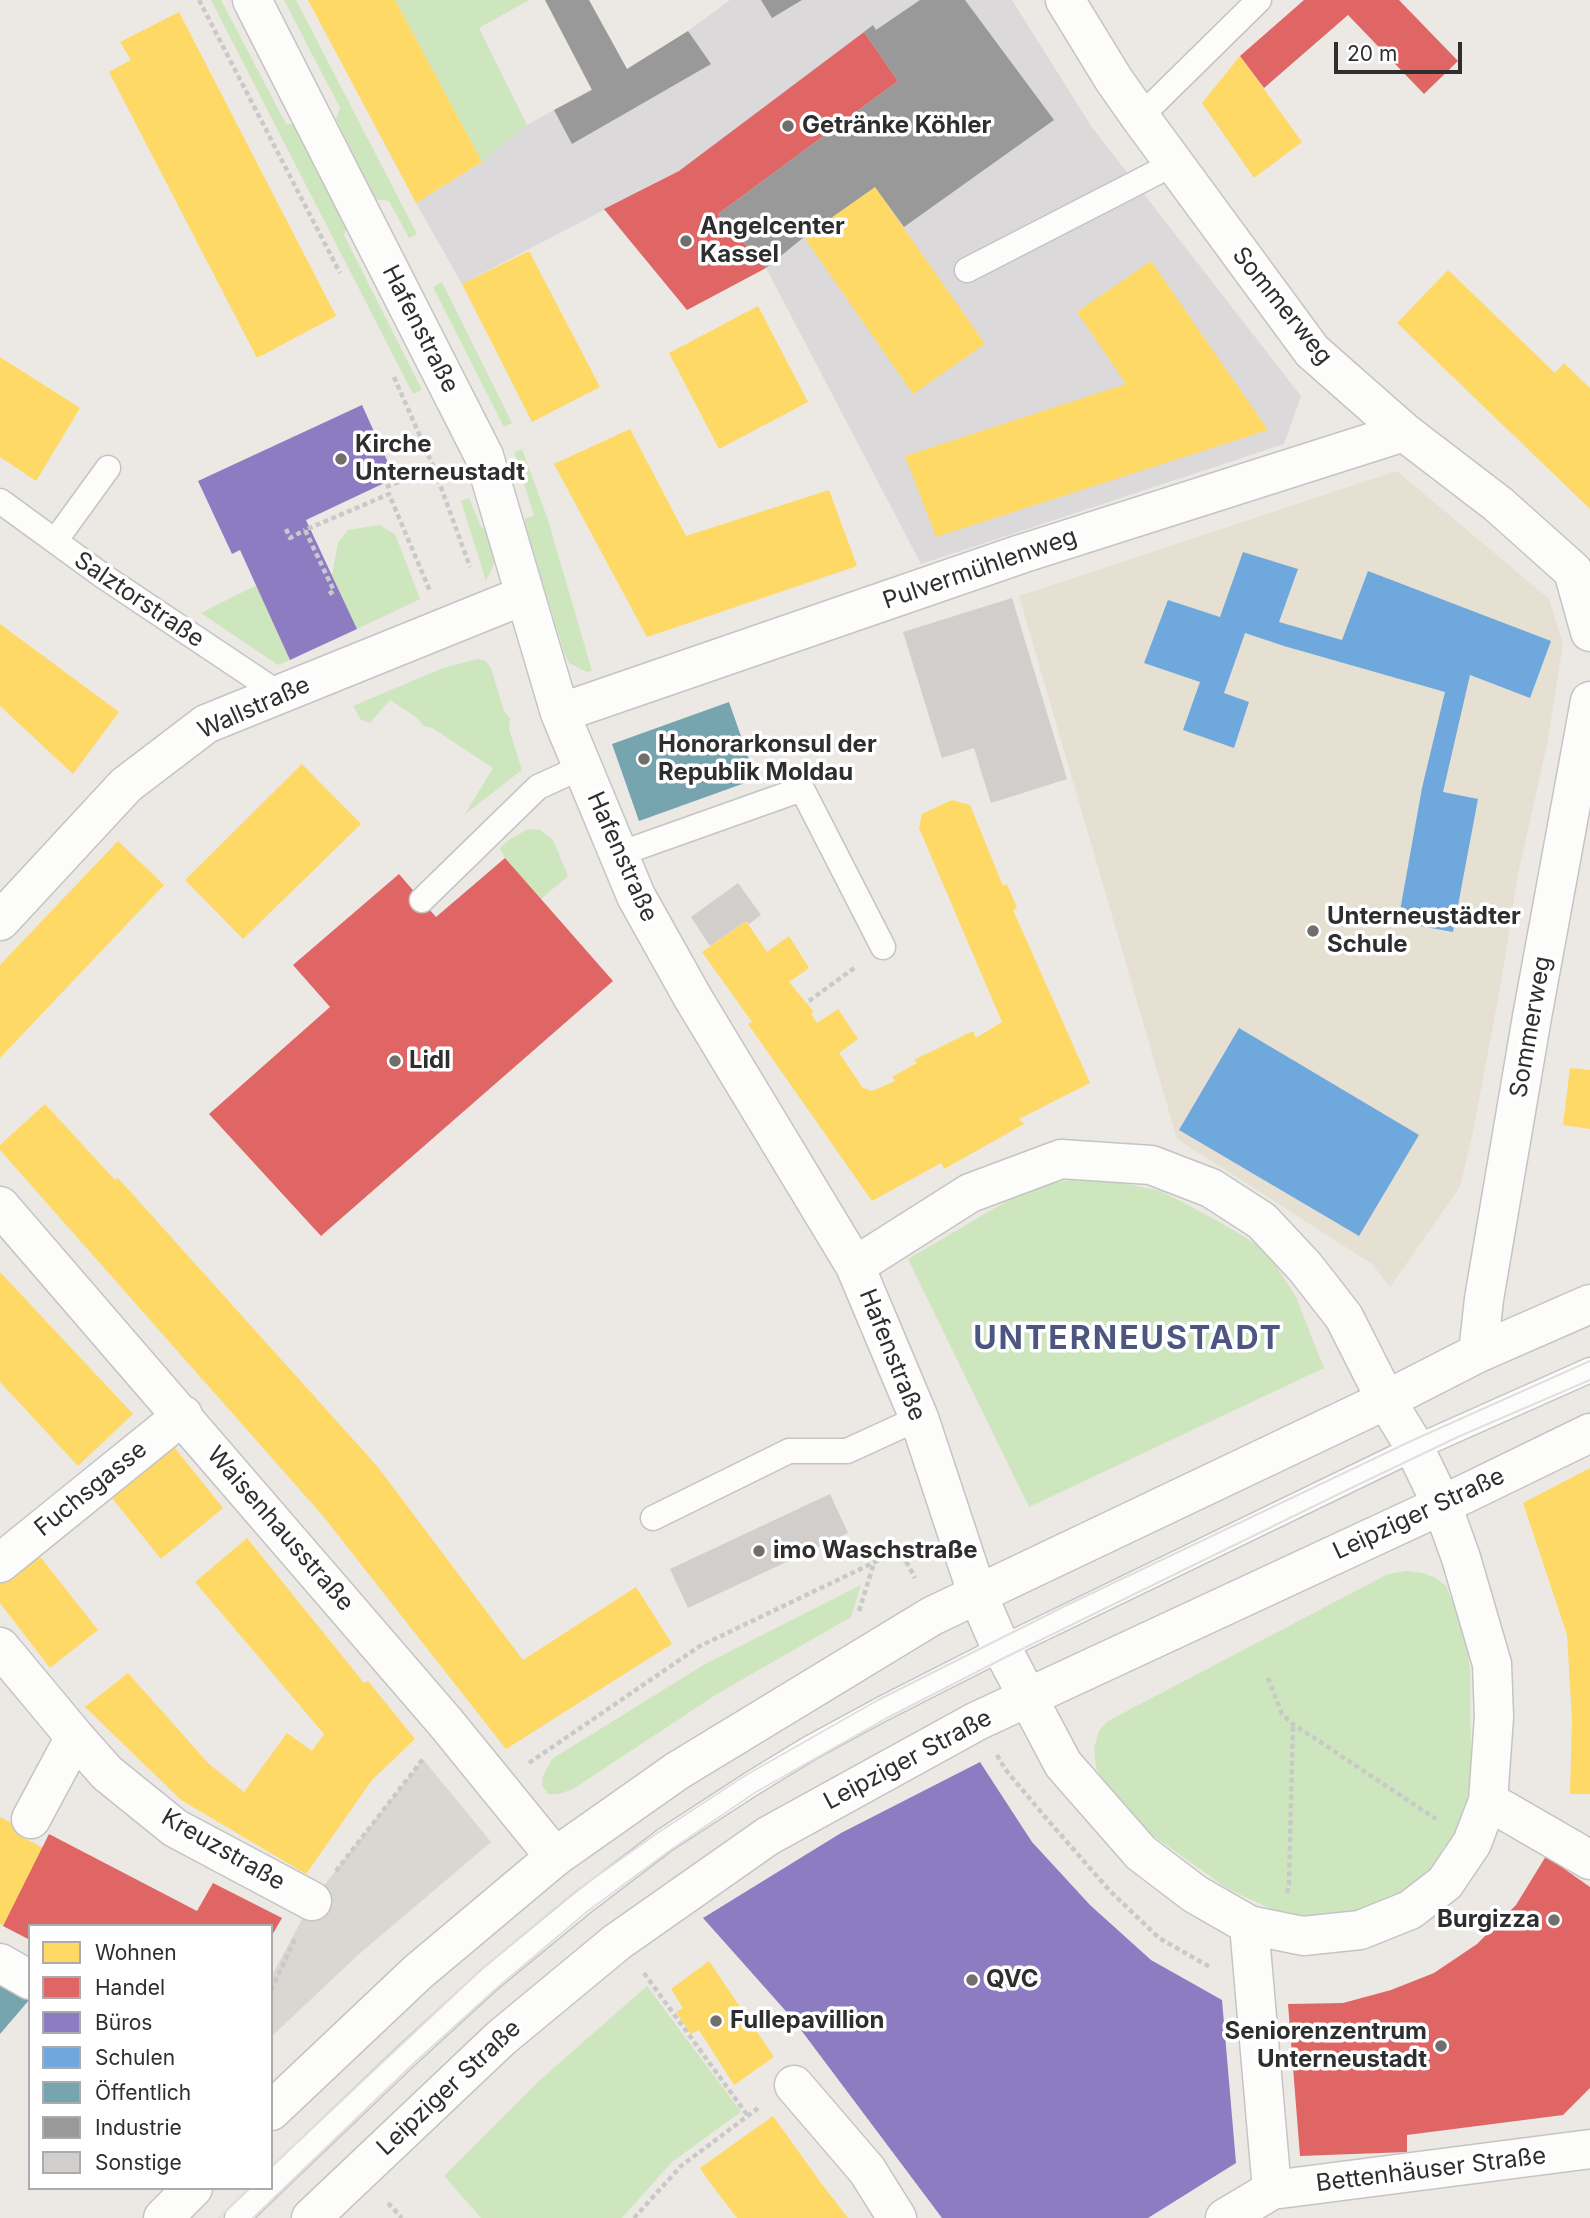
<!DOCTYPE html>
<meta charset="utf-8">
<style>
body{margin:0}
#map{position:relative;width:1590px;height:2218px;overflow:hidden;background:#ece8e4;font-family:Inter,sans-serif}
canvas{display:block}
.legend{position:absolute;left:28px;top:1924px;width:245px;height:266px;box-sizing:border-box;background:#fff;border:2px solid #ababab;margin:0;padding:9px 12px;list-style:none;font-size:21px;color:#2e2e2e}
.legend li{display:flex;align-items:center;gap:14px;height:35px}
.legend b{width:35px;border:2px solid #ababab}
.scale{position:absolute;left:1334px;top:42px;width:128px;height:32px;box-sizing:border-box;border:4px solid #2e2e2e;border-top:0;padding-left:9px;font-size:21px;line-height:24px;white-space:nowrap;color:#2e2e2e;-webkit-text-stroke:5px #fff;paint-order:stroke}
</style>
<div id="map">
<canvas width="1590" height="2218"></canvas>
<ul class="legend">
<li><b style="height:19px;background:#ffd966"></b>Wohnen</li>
<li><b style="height:19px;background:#e06666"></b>Handel</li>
<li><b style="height:19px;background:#8e7cc3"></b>Büros</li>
<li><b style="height:19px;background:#6fa8dc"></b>Schulen</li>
<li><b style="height:19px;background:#76a5af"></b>Öffentlich</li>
<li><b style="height:19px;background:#999"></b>Industrie</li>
<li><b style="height:19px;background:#d1cecb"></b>Sonstige</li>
</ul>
<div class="scale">20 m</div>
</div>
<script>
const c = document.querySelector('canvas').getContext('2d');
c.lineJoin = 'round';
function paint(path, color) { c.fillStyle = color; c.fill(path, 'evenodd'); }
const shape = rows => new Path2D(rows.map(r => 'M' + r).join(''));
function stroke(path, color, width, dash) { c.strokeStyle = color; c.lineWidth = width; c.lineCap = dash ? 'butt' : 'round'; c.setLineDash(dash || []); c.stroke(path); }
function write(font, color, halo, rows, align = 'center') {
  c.font = font + ' Inter,sans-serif'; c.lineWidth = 7; c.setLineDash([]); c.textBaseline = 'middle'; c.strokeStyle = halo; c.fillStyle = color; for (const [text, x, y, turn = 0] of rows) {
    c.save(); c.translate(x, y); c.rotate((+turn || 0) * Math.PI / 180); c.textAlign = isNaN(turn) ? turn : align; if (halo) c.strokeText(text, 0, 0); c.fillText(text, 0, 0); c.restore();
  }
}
paint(shape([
 [730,0,1012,0,1091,126,1301,396,1284,444,921,564,766,268,687,310,604,210,462,284,416,203,482,162,527,125,627,69,688,31]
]), '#dcd9db');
paint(shape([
 [1397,471,1549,599,1563,644,1547,745,1518,874,1500,989,1473,1132,1460,1187,1390,1287,1372,1264,1177,1139,1019,596]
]), '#e6e0d3');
paint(shape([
 [211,0,221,0,286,124,299,124,350,221,344,235,422,390,413,394],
 [284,0,296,0,417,234,409,238,389,201,375,199,336,119,340,108],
 [395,0,529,0,479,28,527,125,482,162],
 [442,282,512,423,504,427,433,287],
 [522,449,548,520,592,671,587,672,569,663,564,652,525,524,525,519,534,515,514,452],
 [469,498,481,527,498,534,497,557,486,581,461,501],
 [379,525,395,534,420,599,357,629,332,575,338,543,348,530],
 [257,585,290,660,278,665,201,613],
 [477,659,486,661,491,668,504,711,510,718,509,729,522,770,465,814,493,768,432,728,424,726,416,717,390,700,370,723,361,720,353,706,443,668],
 [528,829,540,830,553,840,568,876,541,899,505,858,500,848,510,839],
 [1093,1177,1161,1191,1218,1221,1266,1250,1296,1297,1324,1368,1029,1507,908,1259,1034,1185],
 [1406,1571,1423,1573,1436,1578,1446,1586,1466,1634,1470,1672,1471,1763,1466,1810,1458,1833,1429,1876,1388,1907,1340,1921,1282,1914,1228,1889,1148,1832,1108,1789,1096,1768,1094,1748,1099,1731,1108,1721,1388,1574],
 [861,1585,851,1617,717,1694,573,1789,559,1794,548,1794,542,1785,543,1776,552,1759,705,1664],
 [647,1986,741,2112,672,2162,622,2218,481,2218,444,2176,540,2080]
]), '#cee6be');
paint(shape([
 [423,1759,491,1842,358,1955,271,2037,271,1977,312,1901]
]), '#dad6d2');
paint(shape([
 [308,0,395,0,482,162,416,203],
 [179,12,336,316,257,358,109,72,131,60,120,42],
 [1240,56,1302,142,1254,178,1202,103],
 [875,187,985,344,913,394,804,237],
 [529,251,600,387,532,422,462,284],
 [1151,261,1268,430,936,537,905,456,1126,384,1077,312],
 [1448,270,1555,373,1564,363,1590,388,1590,509,1397,323],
 [758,306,808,402,719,449,669,353],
 [0,357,80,408,36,481,0,457],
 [630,429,686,536,829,490,857,566,647,637,554,464],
 [0,624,119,712,73,774,0,706],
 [302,764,361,824,243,939,185,880],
 [952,800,970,805,1003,886,1007,884,1017,908,1013,910,1090,1083,1019,1119,1024,1124,944,1169,941,1163,872,1201,748,1024,752,1022,702,952,746,921,767,952,789,936,809,968,789,982,814,1012,811,1014,817,1023,838,1009,858,1039,839,1053,863,1088,872,1091,895,1081,892,1077,917,1063,914,1060,973,1031,976,1038,1002,1022,919,828,922,814],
 [118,841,164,885,0,1058,0,965],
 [1570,1068,1590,1070,1590,1129,1563,1125],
 [45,1104,115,1180,118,1178,377,1466,523,1660,636,1587,672,1644,506,1749,323,1516,0,1150,0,1145],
 [0,1272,133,1414,78,1466,0,1382],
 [174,1447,223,1508,161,1559,112,1498],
 [1590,1468,1590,1794,1570,1794,1572,1719,1567,1635,1523,1503],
 [247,1538,364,1683,368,1681,415,1739,372,1780,306,1874,181,1800,85,1707,128,1673,209,1764,244,1792,287,1733,312,1751,324,1734,195,1582],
 [38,1554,98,1630,50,1668,0,1603,0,1584],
 [0,1817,26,1830,22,1837,43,1848,3,1926,0,1924],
 [709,1961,774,2057,734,2085,699,2030,691,2034,676,2012,683,2008,671,1989],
 [773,2116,821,2183,848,2218,737,2218,708,2180,700,2168]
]), '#ffd966');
paint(shape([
 [1304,0,1399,0,1458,61,1424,94,1348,15,1264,88,1240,56],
 [864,32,898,81,718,214,766,268,687,310,604,209,679,171],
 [505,858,613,981,321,1236,209,1114,330,1007,293,965,399,874,436,917],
 [49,1834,197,1911,213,1883,282,1918,271,1937,271,1926,30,1926,30,1940,3,1926],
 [1546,1856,1590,1887,1590,2088,1563,2115,1407,2135,1407,2152,1300,2156,1288,2004,1343,2003,1391,1990,1434,1973,1477,1944,1516,1905]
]), '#e06666');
paint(shape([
 [362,405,395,478,306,520,357,629,290,660,240,550,232,554,198,481],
 [980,1762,1032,1842,1090,1905,1151,1960,1222,2000,1236,2163,1148,2218,942,2218,792,2018,703,1918,841,1833]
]), '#8e7cc3');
paint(shape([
 [1243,552,1298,569,1279,622,1342,640,1368,571,1551,641,1530,698,1470,675,1443,792,1478,799,1453,932,1398,922,1422,788,1445,692,1284,646,1245,633,1224,693,1249,702,1234,748,1183,730,1200,682,1144,663,1168,600,1220,617],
 [1239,1028,1419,1135,1359,1236,1179,1130]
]), '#6fa8dc');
paint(shape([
 [729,702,756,779,639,821,612,744],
 [0,1972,30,1999,0,2034]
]), '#76a5af');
paint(shape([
 [545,0,589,0,627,69,688,31,711,64,572,144,554,110,592,90],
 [761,0,802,0,772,18],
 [920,0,965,0,1054,120,904,227,875,187,804,237,766,268,718,214,898,81,864,32,873,25,876,30]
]), '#999');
paint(shape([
 [1012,598,1067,779,991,803,974,748,942,758,903,632],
 [738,883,761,915,749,924,746,921,710,946,691,917],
 [830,1494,848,1533,688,1608,670,1569]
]), '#d1cecb');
const service = shape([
 [1140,117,1259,0],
 [967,270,1173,164],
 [0,501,103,576,281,695],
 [55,541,108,468],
 [619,854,802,789,883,947],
 [422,900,538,787,582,767],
 [653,1518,789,1451,847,1451,919,1418],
 [271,2185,406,2056,490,1979,581,1904,665,1840,751,1784,810,1748,882,1709,1002,1648,1415,1448,1590,1370],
 [237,2218,268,2188]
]);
const minor = shape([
 [252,0,484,456,560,713,636,896,693,998,855,1266,919,1418,977,1593,997,1639,1063,1764,1141,1853,1195,1894,1249,1925,1303,1936,1360,1930,1410,1910,1445,1883,1472,1843,1488,1801,1494,1717,1492,1664,1461,1558,1442,1505,1411,1441,1386,1400,1344,1317,1305,1267,1262,1221,1211,1188,1151,1165,1061,1159,970,1193,855,1266],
 [1065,0,1114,80,1140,117,1312,351,1404,432,1498,504,1573,571,1590,632],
 [560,713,1021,554,1404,432],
 [0,921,126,785,206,724,525,595],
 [0,1206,446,1723,555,1857],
 [1478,1353,1484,1299,1532,1017,1590,701],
 [0,1563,183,1415],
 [0,1647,75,1737,107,1773,175,1828,312,1901],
 [1488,1801,1590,1860],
 [31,1819,75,1737],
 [1249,1925,1272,2190],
 [0,1963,30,1980],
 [794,2085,867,2170,897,2218],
 [1225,2218,1272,2190,1590,2149]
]);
const secondary = shape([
 [271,2111,418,1972,555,1857,677,1771,932,1616,1386,1400,1478,1353,1590,1304],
 [163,2218,193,2188],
 [311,2218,501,2038,617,1942,768,1836,977,1721,1442,1505,1590,1433]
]);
stroke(service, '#c5c4c5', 27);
stroke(minor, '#c5c4c5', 41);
stroke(secondary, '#c5c4c5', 41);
stroke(shape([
 [199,0,340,273],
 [394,377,434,468,470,567],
 [386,487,434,468],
 [286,529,290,538,305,530],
 [329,594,334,591,305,530,389,494,430,591],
 [809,1001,857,966],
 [859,1611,874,1563],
 [1268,1678,1282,1714,1293,1724,1436,1819],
 [997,1755,1005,1769,1046,1818,1110,1891,1159,1938,1210,1967],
 [529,1763,700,1646,900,1550,915,1578],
 [336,1871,423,1759],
 [1287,1893,1289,1882,1293,1724],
 [644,1973,748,2116],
 [271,1990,296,1937],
 [388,2203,402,2218],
 [634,2218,681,2166,761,2106]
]), '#c9c9c8', 4.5, [5, 3.5]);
stroke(service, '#fcfcfb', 24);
stroke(minor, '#fcfcfb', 38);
stroke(secondary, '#fcfcfb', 38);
stroke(shape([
 [271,2167,484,1967,573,1893,659,1832,746,1775,878,1700,1067,1605,1411,1441,1590,1361],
 [219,2218,250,2188],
 [253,2218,413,2064,498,1987,588,1911,672,1849,756,1792,887,1718,1006,1657,1347,1490,1460,1436,1590,1380]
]), '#dfdfe1', 2);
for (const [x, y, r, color] of [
 [788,126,7,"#706f6e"],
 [686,241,7,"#706f6e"],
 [341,459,7,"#706f6e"],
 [644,759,7,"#706f6e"],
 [1313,931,7,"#706f6e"],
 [395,1061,7,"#706f6e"],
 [759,1551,7,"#706f6e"],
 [1554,1920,7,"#706f6e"],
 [972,1980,7,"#706f6e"],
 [716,2021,7,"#706f6e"],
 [1441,2046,7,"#706f6e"]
]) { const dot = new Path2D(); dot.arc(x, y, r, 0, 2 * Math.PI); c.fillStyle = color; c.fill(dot); stroke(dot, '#fff', 2.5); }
write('bold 24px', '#2e2e2e', '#fff', [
 ["Getränke Köhler",802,126],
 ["Angelcenter",700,227],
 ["Kassel",700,255],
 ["Kirche",355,445],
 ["Unterneustadt",355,473],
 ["Honorarkonsul der",658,745],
 ["Republik Moldau",658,773],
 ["Unterneustädter",1327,917],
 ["Schule",1327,945],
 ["Lidl",409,1061],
 ["imo Waschstraße",773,1551],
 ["Burgizza",1540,1920,"right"],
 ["QVC",986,1980],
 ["Fullepavillion",730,2021],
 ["Seniorenzentrum",1427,2032,"right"],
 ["Unterneustadt",1427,2060,"right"]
], 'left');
write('24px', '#2e2e2e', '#fff', [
 ["Sommerweg",1282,306,51],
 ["Hafenstraße",420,329,63],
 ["Pulvermühlenweg",980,569,-19],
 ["Salztorstraße",139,600,34],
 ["Wallstraße",254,708,-24],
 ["Hafenstraße",622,857,66],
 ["Sommerweg",1531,1027,-80],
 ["Hafenstraße",892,1355,68],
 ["Fuchsgasse",91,1489,-39],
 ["Leipziger Straße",1419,1514,-25],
 ["Waisenhausstraße",280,1529,49],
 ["Leipziger Straße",908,1760,-28],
 ["Kreuzstraße",223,1850,30],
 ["Leipziger Straße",449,2088,-43],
 ["Bettenhäuser Straße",1431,2170,-7]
]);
c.letterSpacing = '2px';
write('bold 32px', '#4d5680', '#fff', [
 ["UNTERNEUSTADT",1128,1339]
]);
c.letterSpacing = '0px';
</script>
